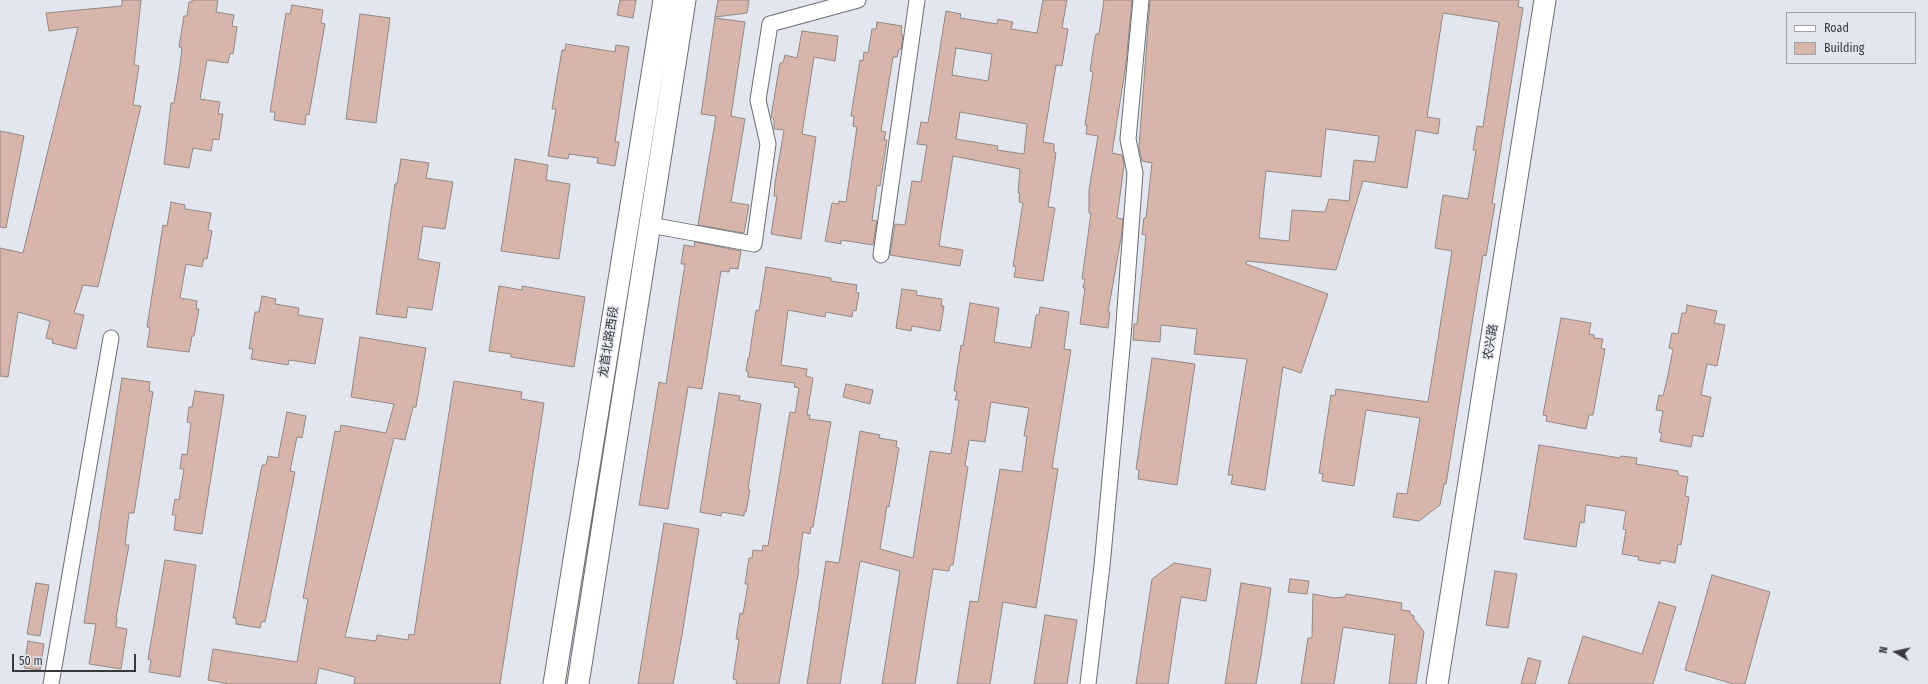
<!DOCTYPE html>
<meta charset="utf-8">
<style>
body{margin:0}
#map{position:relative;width:1928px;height:684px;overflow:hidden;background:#e3e6ef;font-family:"Fira Sans Condensed",sans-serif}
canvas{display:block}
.legend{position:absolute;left:1786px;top:12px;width:130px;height:52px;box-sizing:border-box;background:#e3e6ef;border:1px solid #9fa1a8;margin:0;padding:5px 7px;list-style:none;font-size:12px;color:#38393d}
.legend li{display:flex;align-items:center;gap:8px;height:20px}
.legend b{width:20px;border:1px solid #9fa1a8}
.north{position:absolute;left:1876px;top:632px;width:40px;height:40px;-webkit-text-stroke:3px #e3e6ef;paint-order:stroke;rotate:279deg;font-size:11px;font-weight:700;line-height:16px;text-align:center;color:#38393d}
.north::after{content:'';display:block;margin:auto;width:14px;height:18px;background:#38393d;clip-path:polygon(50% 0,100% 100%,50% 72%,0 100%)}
.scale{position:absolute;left:12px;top:654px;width:124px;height:18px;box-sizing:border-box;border:2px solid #38393d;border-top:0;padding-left:5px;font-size:12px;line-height:14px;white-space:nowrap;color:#38393d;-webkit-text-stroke:3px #e3e6ef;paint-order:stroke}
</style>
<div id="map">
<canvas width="1928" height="684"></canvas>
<ul class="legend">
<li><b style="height:5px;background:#fff"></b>Road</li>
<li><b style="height:11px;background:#d8b5aa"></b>Building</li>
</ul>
<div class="north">N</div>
<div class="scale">50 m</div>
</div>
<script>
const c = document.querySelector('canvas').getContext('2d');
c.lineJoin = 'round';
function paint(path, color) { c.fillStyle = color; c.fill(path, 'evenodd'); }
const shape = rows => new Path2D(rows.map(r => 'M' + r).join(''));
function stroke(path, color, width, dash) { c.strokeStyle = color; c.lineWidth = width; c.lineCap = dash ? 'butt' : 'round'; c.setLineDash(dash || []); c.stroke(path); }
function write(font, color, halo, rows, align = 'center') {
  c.font = font + ' "Fira Sans Condensed","Noto Sans SC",sans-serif'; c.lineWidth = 3; c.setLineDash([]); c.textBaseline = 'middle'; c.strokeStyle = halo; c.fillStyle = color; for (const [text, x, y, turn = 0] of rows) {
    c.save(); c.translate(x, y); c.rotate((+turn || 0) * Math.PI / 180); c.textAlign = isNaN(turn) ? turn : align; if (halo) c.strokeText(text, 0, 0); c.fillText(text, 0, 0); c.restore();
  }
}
const building = shape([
 [122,0,141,0,134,65,139,66,133,105,141,106,98,287,83,285,74,313,84,315,76,349,52,343,53,340,46,338,50,321,18,312,8,377,0,376,0,248,23,253,78,27,49,31,46,13,122,6,122,0],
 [192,0,218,0,216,12,234,15,232,26,237,27,233,54,230,53,228,63,207,60,200,99,220,102,218,114,223,114,219,140,213,139,211,151,193,148,189,168,164,164,171,103,174,103,180,65,182,48,179,47,184,16,187,16,189,2,192,2,192,0],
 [620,0,636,0,633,18,617,15,620,0],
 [718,0,749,0,747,13,715,17,718,0],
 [1043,0,1067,0,1062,28,1068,29,1062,66,1056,65,1043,142,1054,144,1054,152,1056,153,1048,207,1055,208,1043,281,1014,277,1016,267,1013,266,1023,203,1019,202,1020,193,1018,193,1020,169,953,156,939,246,963,250,960,266,890,255,895,224,905,225,912,181,921,182,927,145,917,144,921,122,928,123,946,11,961,14,960,18,997,24,998,19,1013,22,1011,29,1037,33,1043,0],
 [956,48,992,54,988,81,952,75,956,48],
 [960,112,1027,124,1024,154,997,150,998,146,956,139,960,112],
 [1104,0,1132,0,1126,64,1112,153,1122,155,1124,165,1117,218,1123,219,1122,232,1108,312,1110,312,1108,328,1080,324,1085,288,1083,288,1085,279,1082,279,1091,213,1089,213,1089,190,1098,136,1086,134,1087,125,1085,125,1093,72,1090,71,1094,44,1096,34,1099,34,1104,0],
 [1150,0,1519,0,1518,7,1523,8,1492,203,1495,204,1486,256,1483,255,1446,484,1444,484,1440,505,1419,521,1393,517,1397,493,1407,494,1420,418,1366,410,1354,486,1322,481,1323,474,1319,473,1331,395,1335,396,1336,389,1428,402,1452,251,1435,248,1443,195,1468,199,1476,150,1473,150,1477,126,1483,127,1499,22,1443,13,1427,117,1440,119,1438,134,1416,130,1407,188,1363,181,1336,270,1247,261,1246,264,1328,294,1301,373,1283,367,1265,490,1231,484,1233,475,1228,475,1247,359,1194,354,1197,329,1161,325,1160,342,1133,340,1134,324,1137,324,1146,235,1142,234,1144,218,1146,218,1152,163,1142,161,1139,147,1150,0],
 [1326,129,1379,136,1375,162,1354,160,1349,201,1329,199,1325,212,1292,210,1289,241,1259,238,1266,171,1321,177,1326,129],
 [292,5,323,10,321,23,325,24,309,115,306,114,305,125,274,120,275,112,270,112,286,13,290,14,292,5],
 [360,14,390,18,376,123,346,119,360,14],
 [715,18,745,22,731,116,745,119,731,202,749,205,744,233,698,225,716,116,701,114,715,18],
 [877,22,902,26,901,35,903,35,901,49,899,49,897,57,893,57,881,131,886,132,884,140,887,140,880,186,877,185,872,220,877,221,873,245,841,240,841,244,825,241,832,203,839,204,839,201,846,202,857,127,853,126,854,116,851,116,860,60,863,61,864,52,868,53,872,29,876,29,877,22],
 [802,31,838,36,835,61,814,57,802,134,816,137,801,239,771,234,777,196,774,196,775,183,784,130,774,129,774,120,771,117,780,63,783,63,785,55,797,58,802,31],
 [566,44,615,52,616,45,629,47,615,142,619,142,615,166,597,163,598,158,569,154,568,159,548,156,556,109,552,109,562,50,565,50,566,44],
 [0,131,24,136,6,228,0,227,0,131],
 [401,159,429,163,426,178,453,182,445,229,423,226,418,259,440,263,432,310,408,307,406,318,376,314,395,184,397,184,401,159],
 [515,159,548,165,546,180,570,184,559,259,501,251,515,159],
 [171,202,185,205,185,209,211,213,208,230,212,231,207,259,204,258,202,267,186,264,180,298,197,301,196,309,199,309,194,336,192,336,189,352,147,347,150,328,147,327,163,225,167,226,171,202],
 [695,242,741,251,738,269,730,268,729,272,721,271,702,389,688,387,668,509,639,505,659,382,666,384,685,264,681,264,684,245,694,247,695,242],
 [766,267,831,278,831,281,857,285,856,292,859,293,856,311,853,310,852,317,826,312,825,317,788,310,781,365,807,369,806,376,813,378,807,415,810,415,809,419,831,422,813,527,811,527,810,534,803,532,798,569,799,569,779,684,736,684,737,680,733,679,739,639,736,639,740,613,743,614,748,584,745,584,749,558,752,558,753,550,762,551,763,545,768,546,790,412,795,413,799,388,794,387,795,383,748,377,748,371,746,371,748,358,749,358,756,310,759,311,766,267],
 [499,286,522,290,522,286,585,297,574,367,511,357,511,354,489,351,499,286],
 [902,289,917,291,916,295,942,299,941,306,944,306,940,331,912,326,911,331,896,328,902,289],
 [262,296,276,299,275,304,299,308,298,315,323,319,315,364,289,360,288,365,251,359,253,349,249,349,255,312,259,312,262,296],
 [970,303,999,308,994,342,1031,348,1036,315,1039,315,1040,307,1069,312,1064,349,1071,350,1052,468,1058,469,1036,608,1003,602,990,684,957,684,970,601,978,602,1000,469,1022,472,1027,436,1024,436,1029,408,991,402,985,442,969,440,965,466,968,467,953,565,950,565,949,571,933,569,915,684,882,684,900,571,860,561,840,684,807,684,826,561,839,563,860,431,880,435,879,438,897,441,896,447,899,448,889,507,887,506,880,549,913,558,930,451,951,454,959,400,955,400,957,391,954,391,961,345,963,346,970,303],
 [1687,305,1717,311,1714,323,1725,325,1717,366,1707,364,1701,395,1711,397,1703,437,1693,435,1691,447,1660,441,1662,433,1659,432,1663,411,1656,410,1659,395,1663,396,1668,375,1673,349,1669,348,1672,333,1678,334,1682,313,1686,313,1687,305],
 [1561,318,1591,323,1589,334,1594,335,1594,338,1603,339,1601,348,1605,349,1593,415,1589,415,1586,429,1546,421,1547,416,1543,415,1561,318],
 [360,337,426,348,416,407,413,407,405,440,394,438,345,637,376,641,377,635,408,640,409,634,414,635,454,381,522,392,521,399,544,403,500,684,354,684,355,677,319,668,316,684,229,684,208,680,213,649,297,662,308,599,303,598,335,431,340,432,341,425,386,433,394,404,351,397,360,337],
 [1152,358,1195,364,1177,485,1138,479,1139,470,1136,469,1152,358],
 [122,378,150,382,149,391,153,392,134,513,129,513,125,545,129,545,116,618,117,618,116,627,127,629,121,669,89,664,96,624,84,623,122,378],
 [846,384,873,390,870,404,843,397,846,384],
 [195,391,224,395,202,534,174,530,176,515,172,515,175,499,179,500,184,469,180,469,182,454,187,455,191,423,187,422,189,407,192,407,195,391],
 [719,393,740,396,739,400,761,404,748,489,750,490,746,512,744,512,744,516,722,512,721,516,700,512,719,393],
 [287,412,306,416,302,438,297,437,290,471,295,472,278,559,265,622,262,621,260,628,236,624,236,618,233,618,262,465,266,465,268,456,278,458,287,412],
 [1539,445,1620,458,1621,456,1637,458,1636,464,1678,471,1678,475,1688,477,1685,496,1689,497,1681,545,1678,544,1675,563,1661,560,1660,564,1638,560,1639,557,1622,554,1626,530,1623,529,1626,511,1586,505,1584,523,1580,522,1576,547,1524,539,1539,445],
 [664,523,699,529,682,635,673,684,638,684,664,523],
 [165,560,196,565,180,677,149,672,151,660,148,659,165,560],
 [1174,563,1211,569,1206,601,1181,597,1168,684,1136,684,1152,579,1174,563],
 [1495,571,1517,574,1508,628,1486,625,1495,571],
 [1712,575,1770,592,1745,684,1734,684,1685,670,1712,575],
 [1290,579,1309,581,1307,594,1288,592,1290,579],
 [36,583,49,585,40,636,27,634,36,583],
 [1241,583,1271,588,1261,656,1256,684,1225,684,1241,583],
 [1313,594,1335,598,1345,597,1346,594,1402,603,1401,610,1410,611,1410,614,1414,616,1414,619,1424,632,1416,684,1389,684,1395,635,1343,627,1334,684,1301,684,1308,638,1312,638,1313,594],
 [1659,602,1676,607,1653,684,1568,684,1583,636,1642,654,1659,602],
 [1045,615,1077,620,1067,684,1034,684,1045,615],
 [28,641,44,644,40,670,24,668,28,641],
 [1528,658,1541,661,1535,684,1521,684,1528,658]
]);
paint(building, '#d8b5aa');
stroke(building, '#918885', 1);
const street = shape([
 [650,225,754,244,768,144,758,100,770,24,858,0],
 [881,255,917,0],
 [51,684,111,338],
 [1088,684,1102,566,1123,337,1135,173,1128,139,1141,0]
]);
const secondary = shape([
 [554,684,664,0],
 [578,684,685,0],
 [1437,684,1545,0]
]);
stroke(street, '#696c73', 17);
stroke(secondary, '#696c73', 23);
stroke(street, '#fff', 15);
stroke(secondary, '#fff', 21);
write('12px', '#38393d', '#e3e6ef', [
 ["龙首北路西段",609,342,-81],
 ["农兴路",1491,342,-81]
]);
</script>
